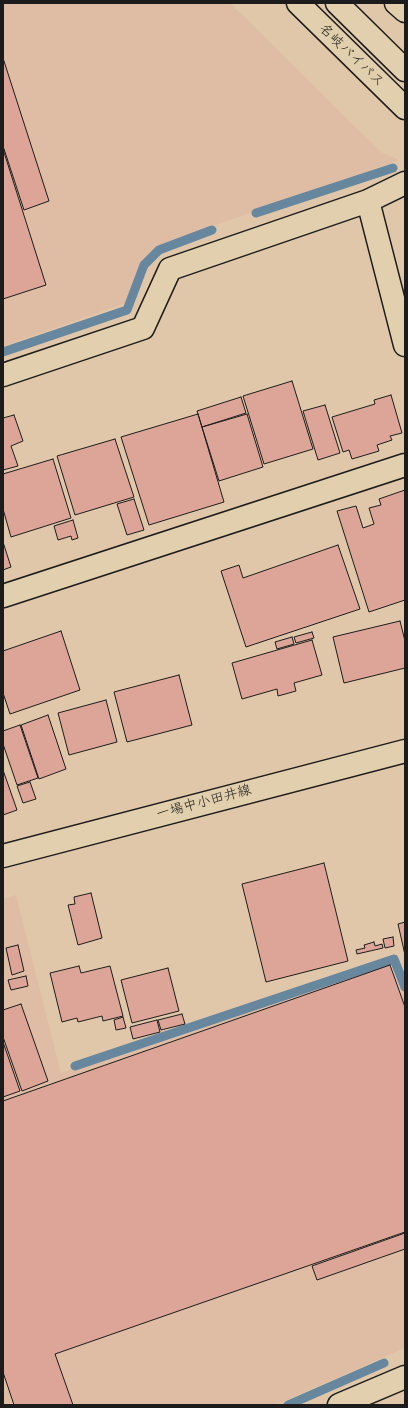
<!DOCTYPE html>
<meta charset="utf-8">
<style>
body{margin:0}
#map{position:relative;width:408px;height:1408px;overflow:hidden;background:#e0c7a9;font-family:"Architects Daughter",sans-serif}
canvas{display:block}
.frame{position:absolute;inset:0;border:4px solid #1c1c1c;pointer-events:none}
</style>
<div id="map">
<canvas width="408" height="1408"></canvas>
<div class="frame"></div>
</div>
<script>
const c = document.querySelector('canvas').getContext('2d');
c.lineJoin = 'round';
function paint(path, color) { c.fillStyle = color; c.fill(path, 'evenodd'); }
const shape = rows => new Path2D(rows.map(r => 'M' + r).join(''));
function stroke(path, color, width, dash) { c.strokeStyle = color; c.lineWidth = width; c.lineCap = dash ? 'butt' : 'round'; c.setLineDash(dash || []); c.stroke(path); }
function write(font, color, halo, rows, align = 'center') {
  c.font = font + ' "Architects Daughter","Klee One",sans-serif'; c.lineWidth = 3; c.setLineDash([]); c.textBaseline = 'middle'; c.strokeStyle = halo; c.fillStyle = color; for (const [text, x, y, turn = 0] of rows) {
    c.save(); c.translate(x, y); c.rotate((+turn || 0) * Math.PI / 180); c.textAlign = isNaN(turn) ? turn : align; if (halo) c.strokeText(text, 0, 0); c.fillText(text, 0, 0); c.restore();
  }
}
paint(shape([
 [3,3,230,3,381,152,399,160,157,246,141,261,126,303,3,346],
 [16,895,61,1073,392,962,405,996,405,1348,275,1405,3,1405,3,899]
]), '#dfbda4');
stroke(shape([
 [256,213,393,168],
 [3,352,127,310,144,265,159,250,212,230],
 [75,1066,394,959,405,987],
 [288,1405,384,1363]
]), '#67879f', 9);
const building = shape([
 [3,58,49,201,24,210,3,146,3,58],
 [3,149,46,285,3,299,3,149],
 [292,381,313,449,264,464,243,396,292,381],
 [391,395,402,433,390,436,392,440,377,445,379,451,352,459,349,450,343,452,332,417,375,404,374,400,391,395],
 [241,397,246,413,202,427,197,411,241,397],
 [325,405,340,453,318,460,303,411,325,405],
 [198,414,224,502,149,525,121,437,198,414],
 [247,414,263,467,219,481,202,427,247,414],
 [14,415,23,441,11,446,18,466,3,470,3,418,14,415],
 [115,439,134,497,75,515,57,456,115,439],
 [53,459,71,518,11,537,3,509,3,474,53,459],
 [405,490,405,600,369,612,337,511,356,506,363,528,374,524,369,508,381,505,379,499,405,490],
 [134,499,144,530,127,535,117,504,134,499],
 [73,520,78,538,72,540,71,536,58,540,54,526,73,520],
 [3,542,11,567,3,570,3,542],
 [338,545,360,609,246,647,221,571,239,565,243,578,338,545],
 [400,621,405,641,405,668,344,683,333,637,400,621],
 [61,631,80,690,10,714,3,693,3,651,61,631],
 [312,632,314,638,296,643,294,637,312,632],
 [292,637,294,644,277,649,275,642,292,637],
 [312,640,322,675,294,683,296,691,278,696,277,689,242,699,232,663,312,640],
 [179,675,192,725,127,742,114,692,179,675],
 [106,700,117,742,69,755,58,713,106,700],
 [48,715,66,769,39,779,21,725,48,715],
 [20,725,38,778,17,785,3,744,3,731,20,725],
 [3,770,17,810,3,815,3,770],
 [30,782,36,799,23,803,17,786,30,782],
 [324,863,348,961,266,982,242,884,324,863],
 [91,893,102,938,78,945,68,905,75,904,74,897,91,893],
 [405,922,405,955,398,924,405,922],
 [393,937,394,946,385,948,383,939,393,937],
 [374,942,375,946,382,944,383,948,357,954,356,950,365,948,364,945,374,942],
 [18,945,24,971,12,975,6,948,18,945],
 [390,965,405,1007,405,1232,55,1354,73,1405,14,1405,3,1372,3,1101,390,965],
 [79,966,81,973,110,966,123,1016,103,1021,102,1016,78,1022,77,1018,62,1022,50,973,79,966],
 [168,968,179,1011,132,1023,121,980,168,968],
 [26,976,28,986,11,990,8,980,26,976],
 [21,1004,48,1081,22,1091,3,1037,3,1010,21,1004],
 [182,1014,185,1024,161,1030,158,1020,182,1014],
 [123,1017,126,1028,116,1030,114,1020,123,1017],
 [157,1020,160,1032,133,1039,130,1027,157,1020],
 [3,1042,20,1091,3,1097,3,1042],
 [405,1233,405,1249,317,1280,312,1266,405,1233]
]);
paint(building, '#dda597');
stroke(building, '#1c1c1c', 1);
const minor = shape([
 [368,201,405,345],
 [3,375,143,328,170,269,368,201,405,183],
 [3,596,405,465]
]);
const tertiary = shape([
 [339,1405,405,1377]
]);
const secondary = shape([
 [3,856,405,751]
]);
const trunk = shape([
 [298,3,405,108]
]);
const motorway = shape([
 [337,3,405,70],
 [396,3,405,11]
]);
stroke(minor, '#1c1c1c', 25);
stroke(tertiary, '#1c1c1c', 25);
stroke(secondary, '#1c1c1c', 25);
stroke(trunk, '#1c1c1c', 25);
stroke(motorway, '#1c1c1c', 25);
stroke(minor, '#e1cfad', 22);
stroke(tertiary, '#e1cfad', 22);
stroke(secondary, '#e1cfad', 22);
stroke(trunk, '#e1cfad', 22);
stroke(motorway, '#e1cfad', 22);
write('14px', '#1c1c1c', '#e1cfad', [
 ["名岐バイパス",351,56,44],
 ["一場中小田井線",204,803,-15]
]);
</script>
